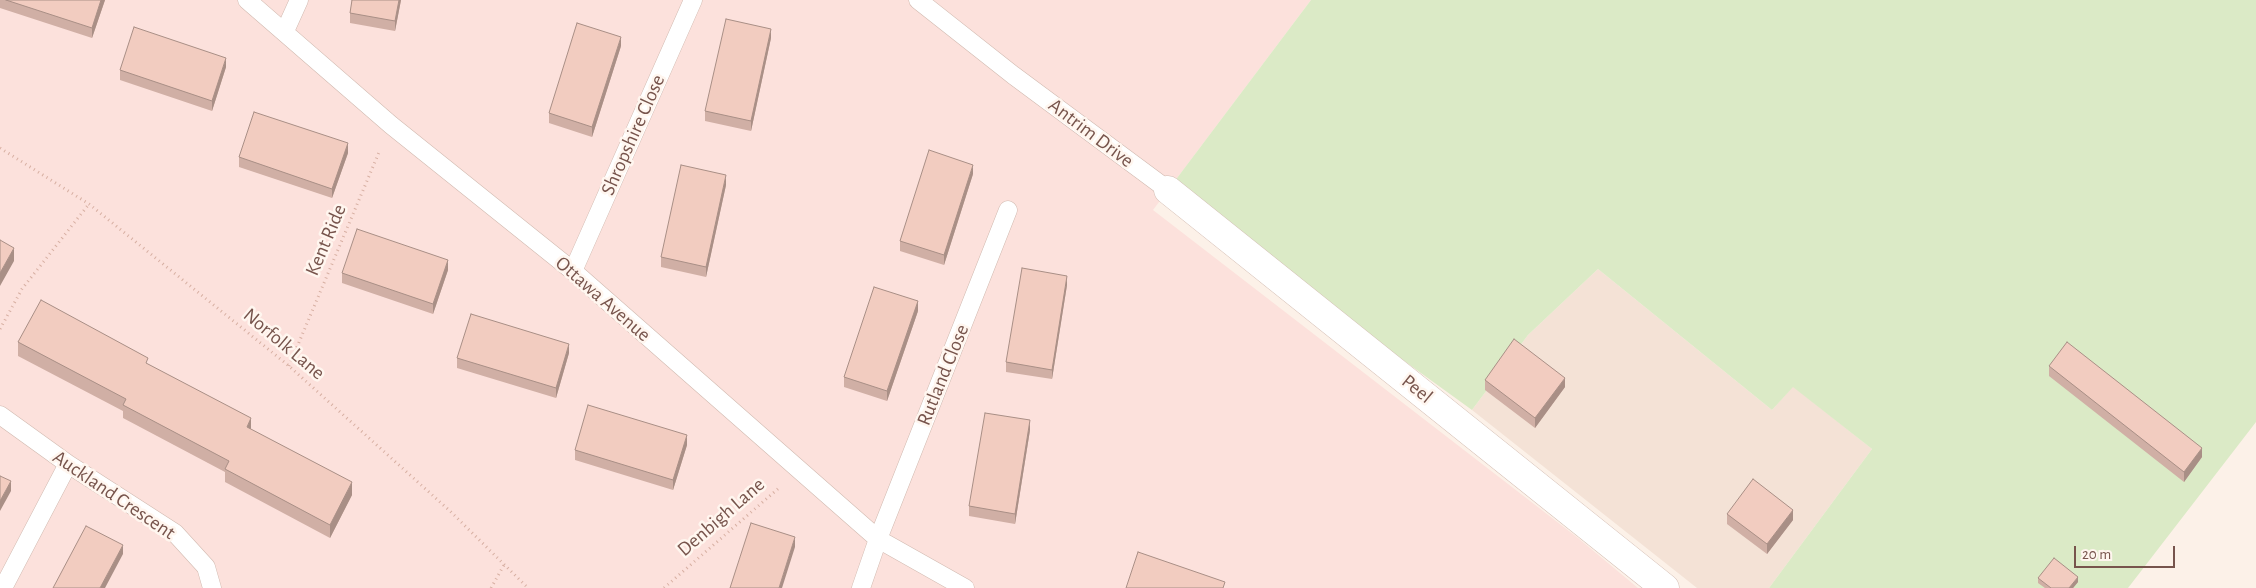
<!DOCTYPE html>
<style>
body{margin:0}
#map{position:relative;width:2256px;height:588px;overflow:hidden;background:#fcf1e8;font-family:"Alegreya Sans",sans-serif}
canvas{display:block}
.scale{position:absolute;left:2074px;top:546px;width:101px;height:22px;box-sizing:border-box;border:2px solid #77544c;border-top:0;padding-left:6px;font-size:15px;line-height:18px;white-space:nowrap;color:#77544c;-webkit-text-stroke:4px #fff6ef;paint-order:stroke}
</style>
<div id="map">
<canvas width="2256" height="588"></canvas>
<div class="scale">20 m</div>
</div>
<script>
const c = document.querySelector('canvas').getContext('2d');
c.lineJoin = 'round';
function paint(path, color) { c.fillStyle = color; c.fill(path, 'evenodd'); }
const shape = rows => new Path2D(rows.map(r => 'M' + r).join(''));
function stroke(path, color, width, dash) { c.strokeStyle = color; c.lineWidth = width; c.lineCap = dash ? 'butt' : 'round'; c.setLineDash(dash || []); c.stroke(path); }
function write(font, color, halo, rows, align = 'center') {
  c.font = font + ' "Alegreya Sans",sans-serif'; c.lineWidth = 5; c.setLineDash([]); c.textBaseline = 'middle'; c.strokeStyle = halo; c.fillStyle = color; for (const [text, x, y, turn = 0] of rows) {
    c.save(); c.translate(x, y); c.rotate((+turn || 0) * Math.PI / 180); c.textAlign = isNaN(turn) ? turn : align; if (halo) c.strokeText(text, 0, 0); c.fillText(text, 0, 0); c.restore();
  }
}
paint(shape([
 [1598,269,1772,410,1793,386,1872,449,1769,588,1697,588,1472,410,1528,335]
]), '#f4e2d6');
paint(shape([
 [0,0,1311,0,1153,210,1578,538,1638,588,0,588]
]), '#fce1dc');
paint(shape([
 [1311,0,2256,0,2256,422,2128,588,1769,588,1872,449,1793,387,1772,410,1598,269,1528,335,1472,410,1168,190]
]), '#dbeac6');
const service = shape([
 [247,0,391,125,573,271,878,539,965,588],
 [918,0,1013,75,1168,190],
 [285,31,299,0],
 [573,271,693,0],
 [0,415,68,464,175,533,206,567,212,588],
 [3,588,68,464],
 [861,588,878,539,1008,210]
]);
const minor = shape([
 [1168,190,1665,588]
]);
stroke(service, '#d1bab0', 19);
stroke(minor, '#d1bab0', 29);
stroke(shape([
 [0,148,89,204,289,366,450,511,528,588],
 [0,329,22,289,89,204],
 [289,366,380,150],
 [491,588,504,565],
 [664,588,780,487]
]), '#d7afa2', 3, [1, 4]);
stroke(service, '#fff', 18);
stroke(minor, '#fff', 28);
paint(shape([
 [0,0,105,0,92,38,0,8],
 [352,0,401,0,395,31,350,23,350,13],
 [771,38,751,131,705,121,705,111],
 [621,46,592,137,549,123,549,113],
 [226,67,212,111,120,80,120,70],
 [348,153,332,198,239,167,239,157],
 [973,174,944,265,900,251,900,241],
 [726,185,706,277,661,267,661,257],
 [448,270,433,314,342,283,342,273],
 [1067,285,1052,379,1006,372,1006,362],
 [918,311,887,401,844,387,844,377],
 [18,342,148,364,251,429,352,495,330,538,225,482,225,472,123,418,123,411,18,356],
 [569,353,556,398,457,368,457,358],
 [2049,366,2202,457,2184,482,2049,376],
 [1485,380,1565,387,1535,428,1485,390],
 [1030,430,1015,524,969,516,969,506],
 [687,445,673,490,575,460,575,450],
 [1727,514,1793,520,1767,554,1727,524],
 [2038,578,2078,582,2073,588,2045,588,2038,583]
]), '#d0afa5');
paint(shape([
 [101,0,105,0,92,38,92,28],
 [399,0,401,0,395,31,395,21],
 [771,29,771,38,751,131,751,121],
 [621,37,621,46,592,137,592,127],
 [226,58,226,67,212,111,212,101],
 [348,143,348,153,332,198,332,189],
 [973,165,973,174,944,265,944,255],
 [726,175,726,185,706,277,706,267],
 [14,248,14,261,0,286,0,273],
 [448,260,448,270,433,314,433,304],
 [1067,276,1067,285,1052,379,1052,370],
 [918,301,918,311,887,401,887,391],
 [569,344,569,353,556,398,556,388],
 [1565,378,1565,387,1535,428,1535,418],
 [251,418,251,432,247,427],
 [1030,420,1030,430,1015,524,1015,514],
 [687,435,687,445,673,490,673,480],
 [2202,448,2202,457,2184,482,2184,472],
 [11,481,11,491,0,511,0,501],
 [352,482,352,495,330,538,330,525],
 [1793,510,1793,520,1767,554,1767,544],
 [795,537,795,547,782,588,779,588],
 [123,545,123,554,105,588,100,588],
 [2078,577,2078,582,2073,588,2069,588]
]), '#a98f86');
const building = shape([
 [6,0,101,0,92,28,6,0],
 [352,0,399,0,395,21,350,13,352,0],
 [726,19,771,29,751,121,705,111,726,19],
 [577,23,621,37,592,127,549,113,577,23],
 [134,27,226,58,212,101,120,70,134,27],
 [254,112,348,143,332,189,239,157,254,112],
 [929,150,973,165,944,255,900,241,929,150],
 [681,165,726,175,706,267,661,257,681,165],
 [357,229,448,260,433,304,342,273,357,229],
 [0,240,14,248,0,273,0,240],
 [1022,268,1067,276,1052,370,1006,362,1022,268],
 [874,287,918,301,887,391,844,377,874,287],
 [41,300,148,358,146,363,251,418,247,427,352,482,330,525,225,469,229,461,123,405,126,399,18,342,41,300],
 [471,314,569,344,556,388,457,358,471,314],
 [1514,339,1565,378,1535,418,1485,380,1514,339],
 [2067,342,2202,448,2184,472,2049,366,2067,342],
 [588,405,687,435,673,480,575,450,588,405],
 [985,413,1030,420,1015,514,969,506,985,413],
 [0,476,11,481,0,501,0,476],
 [1753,479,1793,510,1767,544,1727,514,1753,479],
 [751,523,795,537,779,588,730,588,751,523],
 [86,526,123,545,100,588,53,588,86,526],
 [1138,552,1225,582,1223,588,1126,588,1138,552],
 [2054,558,2078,577,2069,588,2051,588,2038,578,2054,558]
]);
paint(building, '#f2ccc0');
stroke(building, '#a98f86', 1);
write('20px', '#77544c', '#fff6ef', [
 ["Antrim Drive",1091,133,37],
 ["Shropshire Close",633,135,-66],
 ["Kent Ride",326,240,-67],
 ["Ottawa Avenue",603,299,41],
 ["Norfolk Lane",284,344,40],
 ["Rutland Close",943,375,-68],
 ["Peel",1417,389,39],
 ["Auckland Crescent",114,495,34],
 ["Denbigh Lane",721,517,-41]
]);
</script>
